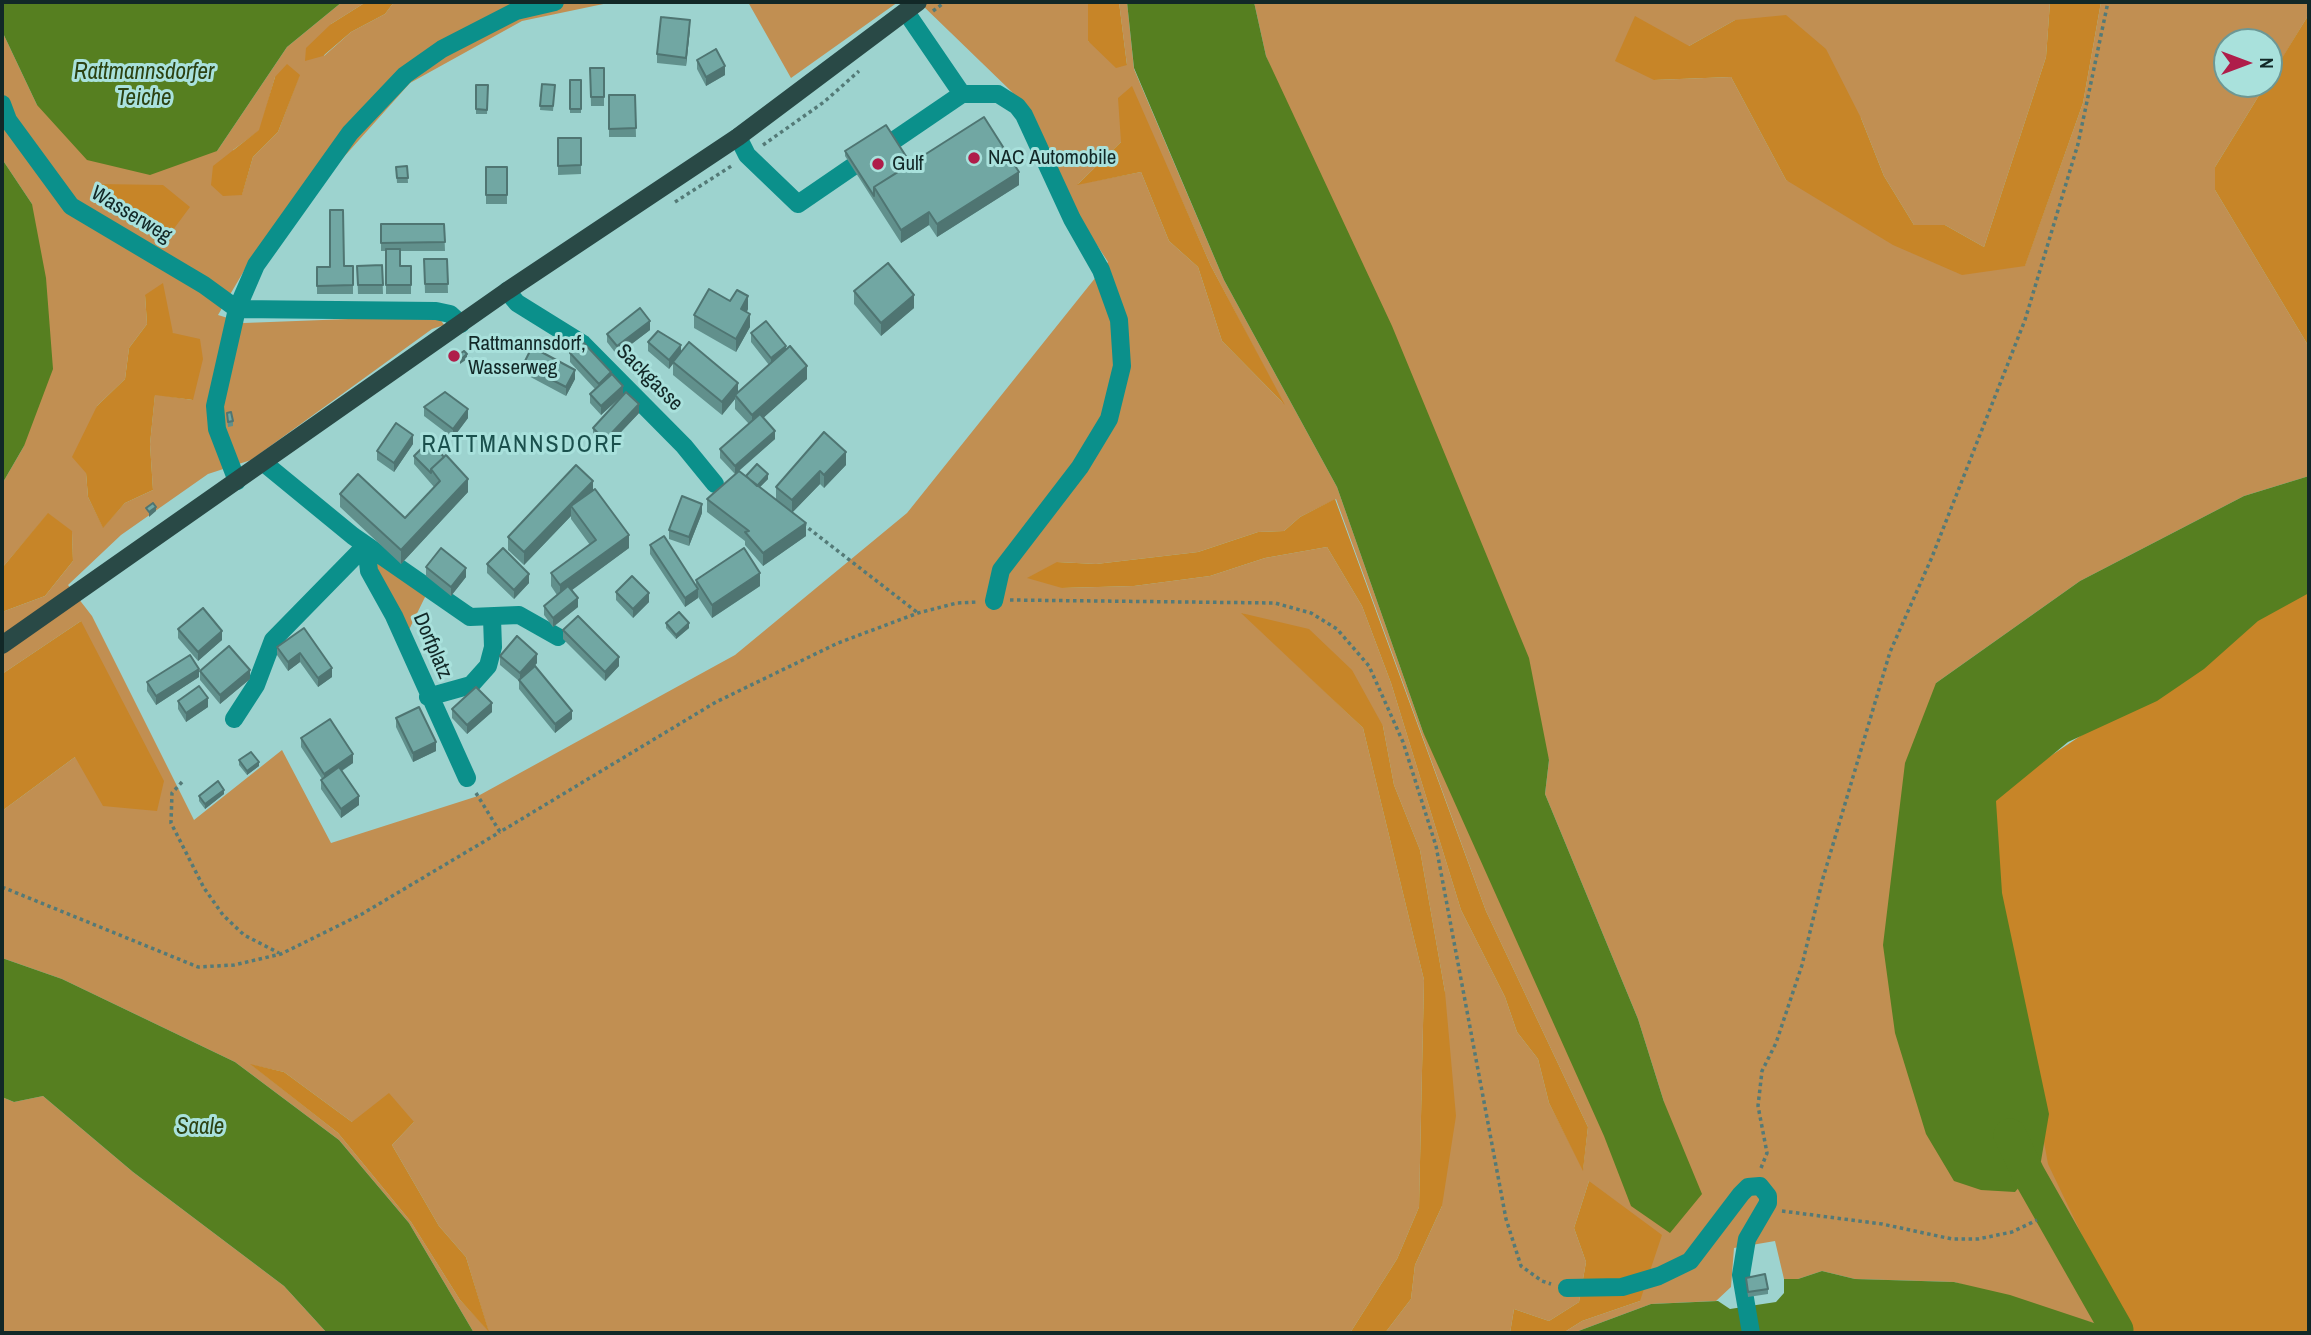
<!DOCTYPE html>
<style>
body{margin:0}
#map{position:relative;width:2311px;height:1335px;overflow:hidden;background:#9dd3cf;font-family:"Archivo Narrow",sans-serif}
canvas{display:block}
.frame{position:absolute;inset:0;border:4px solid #122827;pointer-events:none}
.north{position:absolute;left:2213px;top:28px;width:70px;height:70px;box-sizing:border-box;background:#a9e1dc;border:2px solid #6d9794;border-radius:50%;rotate:90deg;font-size:19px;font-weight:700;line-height:28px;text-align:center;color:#122827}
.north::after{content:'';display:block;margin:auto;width:24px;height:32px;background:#af1d4a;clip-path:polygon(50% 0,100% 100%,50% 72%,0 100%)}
</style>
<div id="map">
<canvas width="2311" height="1335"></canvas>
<div class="frame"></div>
<div class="north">N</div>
</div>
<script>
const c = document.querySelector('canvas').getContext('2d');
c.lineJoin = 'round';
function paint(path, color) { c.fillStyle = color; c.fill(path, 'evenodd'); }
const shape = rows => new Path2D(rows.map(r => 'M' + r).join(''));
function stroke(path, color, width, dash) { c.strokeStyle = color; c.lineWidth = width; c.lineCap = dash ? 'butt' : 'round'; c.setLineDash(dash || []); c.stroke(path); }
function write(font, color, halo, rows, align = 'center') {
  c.font = font + ' "Archivo Narrow",sans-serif'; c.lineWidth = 6; c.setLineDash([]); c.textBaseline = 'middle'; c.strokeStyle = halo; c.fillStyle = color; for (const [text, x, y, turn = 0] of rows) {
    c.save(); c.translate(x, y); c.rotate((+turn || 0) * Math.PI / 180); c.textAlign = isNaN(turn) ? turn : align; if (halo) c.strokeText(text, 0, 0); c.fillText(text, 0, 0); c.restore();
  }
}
paint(shape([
 [342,2,366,2,331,24,324,56,351,32,385,14,394,2,613,2,522,21,410,83,248,264,218,315,244,323,401,317,440,319,444,325,432,329,251,460,208,474,121,535,68,585,92,616,194,820,282,750,331,843,478,796,735,655,907,513,1108,262,1063,193,1050,149,1012,92,919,2,1088,2,1088,41,1127,65,1119,2,1127,2,1134,69,1224,280,1337,487,1423,732,1664,1102,1638,1019,1545,794,1549,760,1266,56,1254,2,2050,2,2046,57,1984,247,1945,225,1914,225,1884,176,1861,118,1735,20,1689,46,1654,80,1731,77,1786,180,2025,265,2083,103,2101,2,2309,2,2309,14,2269,80,2269,42,2227,42,2227,84,2266,84,2215,167,2215,190,2309,347,2309,476,2244,496,2080,581,1936,683,2054,1126,2125,1313,2117,1330,1954,1282,1855,1279,1822,1271,1798,1279,1784,1279,1775,1241,1734,1248,1731,1287,1716,1301,1651,1304,1573,1333,1563,1333,1582,1321,1640,1301,1589,1181,1574,1228,1586,1262,1579,1302,1549,1321,1514,1309,1510,1333,1385,1333,1411,1299,1415,1265,1442,1206,1445,992,1420,850,1394,785,1383,726,1243,613,1363,728,1424,980,1419,1207,1397,1259,1350,1333,474,1333,409,1223,339,1140,235,1062,62,979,2,958,2,811,75,757,81,621,2,674,2,612,45,596,73,561,72,532,48,514,2,568,2,484,24,446,32,204,2,159,2,31,37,105,217,151,287,47],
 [299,76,278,132,253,157,242,194,233,150,260,130,275,77],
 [1121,142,1175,185,1211,266,1283,403,1222,341,1198,267,1169,241,1141,172,1078,184],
 [145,295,173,333,192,400,155,394,150,444,153,490,125,503,103,527,88,497,86,473,97,406,125,379,129,348,147,324],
 [1336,499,1486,911,1588,1127,1583,1169,1549,1103,1538,1059,1517,1032,1505,997,1461,910,1391,683,1362,606,1327,547,1265,558,1210,576,1134,586,1062,588,1057,562,1096,564,1198,552,1258,532,1284,531,1300,517],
 [252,1065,284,1072,352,1122,414,1122,392,1145,439,1226,466,1257,488,1330,460,1300,411,1222,338,1133],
 [748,2,898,2,791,78],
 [377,560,426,595,406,636,371,566],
 [43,1096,133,1172,284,1286,327,1333,2,1333,2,1097,14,1102]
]), '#c18f52');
paint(shape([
 [366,2,394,2,385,14,351,32,323,56,305,61,306,48,331,24],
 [1088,2,1119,2,1127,65,1116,68,1088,41],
 [2050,2,2101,2,2083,103,2025,266,1962,275,1893,245,1786,180,1731,77,1654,80,1615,61,1635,16,1689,46,1735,20,1786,15,1826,49,1861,118,1884,176,1914,225,1945,225,1984,247,2046,57],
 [2309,14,2309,347,2215,190,2215,167],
 [287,64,300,75,278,132,253,157,242,195,223,196,211,185,213,166,259,130,275,77],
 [1132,86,1211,266,1285,405,1222,341,1198,267,1169,241,1141,172,1077,185,1121,142,1118,98],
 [97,184,163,185,190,207,167,238,120,219],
 [163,283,173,333,200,339,203,359,193,400,155,395,150,444,153,490,125,503,103,528,88,497,86,473,72,457,97,406,125,379,129,348,147,324,145,295],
 [1335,499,1486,911,1588,1127,1583,1171,1549,1103,1538,1059,1517,1032,1505,997,1461,910,1391,683,1362,606,1327,547,1265,558,1210,576,1134,586,1062,588,1027,578,1057,562,1096,564,1198,552,1258,532,1284,531,1300,517],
 [48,513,72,531,73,561,45,596,2,612,2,568],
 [2309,590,2309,1333,2129,1333,2048,1164,1983,801,2287,598],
 [1241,613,1309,629,1352,670,1383,726,1394,785,1420,850,1445,992,1456,1116,1442,1206,1415,1265,1411,1299,1385,1333,1350,1333,1397,1259,1419,1207,1424,980,1363,728],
 [81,621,164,781,157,811,103,806,75,757,2,811,2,674],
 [250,1064,284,1072,352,1122,389,1093,414,1122,392,1145,439,1226,466,1257,489,1332,460,1300,411,1222,338,1133],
 [1589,1181,1662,1235,1640,1301,1582,1321,1563,1333,1510,1333,1514,1309,1549,1321,1579,1302,1586,1262,1574,1228]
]), '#c78528');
paint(shape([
 [2,2,342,2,287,47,217,151,150,175,87,160,37,105,2,31],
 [1127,2,1254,2,1266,56,1392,326,1529,658,1549,760,1545,794,1638,1019,1664,1102,1702,1194,1670,1233,1631,1206,1604,1136,1423,732,1337,487,1224,280,1134,68],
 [2,159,32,204,46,278,53,369,24,446,2,484],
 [2309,476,2309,593,2258,621,2204,669,2157,701,2068,742,1996,801,2002,893,2049,1114,2041,1161,2015,1192,1981,1190,1954,1181,1926,1134,1895,1033,1883,945,1905,763,1936,683,2080,581,2244,496],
 [2,958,62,979,235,1062,339,1140,409,1223,474,1333,327,1333,284,1286,133,1172,43,1096,14,1102,2,1097],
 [1822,1271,1855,1279,1954,1282,2010,1295,2124,1333,1573,1333,1651,1304,1718,1301,1730,1309,1776,1302,1784,1293,1784,1279,1798,1279]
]), '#567f20');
stroke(shape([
 [2010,1135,2029,1175,2117,1330]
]), '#567f20', 33);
stroke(shape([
 [933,11,945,2],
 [763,145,824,102,859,71],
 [675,202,733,165],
 [803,524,918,613],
 [1010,600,1275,603,1311,613,1337,629,1369,666,1403,742,1436,846,1506,1219,1521,1266,1542,1281,1551,1284],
 [182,782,172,793,171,823,204,888,223,915,244,935,279,953],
 [476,793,500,832,716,702,838,643,918,613,957,603,978,602],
 [2,887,198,967,234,965,281,954,362,914,500,832],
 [1761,1168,1767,1153,1758,1106,1762,1071,1776,1043,1802,965,1823,878,1890,652,1932,557,2025,320,2078,144,2108,2],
 [1782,1211,1882,1224,1952,1239,1978,1239,2012,1232,2037,1220]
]), '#547a77', 3.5, [3.5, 3.5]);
stroke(shape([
 [906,12,962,94],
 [962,94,998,94,1017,106,1024,115,1072,219,1101,270,1119,320,1122,366,1109,419,1080,467,1001,570,994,601],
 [2,104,8,120,71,206,204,285,237,309,436,311,450,314,461,324],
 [738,137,747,155,798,204,852,167],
 [893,141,962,94],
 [507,291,517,303,583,344,684,446,715,484],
 [264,463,353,536,470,617,519,615,558,637],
 [237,481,217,429,215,406,237,309,256,265,350,133,405,75,442,49,516,11,555,2],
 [366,545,369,571,394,616,467,778],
 [428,697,471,685,488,666,493,647,492,618],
 [234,719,256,685,273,640,366,545],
 [1567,1288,1622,1287,1659,1276,1690,1261,1741,1194,1748,1187,1760,1186,1768,1196,1768,1203,1747,1239,1741,1275,1751,1333]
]), '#0b908b', 18);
stroke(shape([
 [2,645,507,291,738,137,918,2]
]), '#294946', 18);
paint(shape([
 [690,29,686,66,657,63,657,54],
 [697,60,725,75,706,86,697,69],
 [590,68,604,68,604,106,591,106],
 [570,80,581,80,581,113,570,113],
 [542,84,555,85,553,111,540,110],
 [476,85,488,85,487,114,476,114],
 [609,95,635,95,636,137,609,137],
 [558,138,581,138,581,174,558,175],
 [845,151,911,164,1019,185,937,237,929,225,901,243,845,156],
 [407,166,408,183,397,183,396,167],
 [486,167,507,167,507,204,486,204],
 [381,224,444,224,445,251,400,251,400,266,411,266,411,294,386,294,386,251,381,251],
 [424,259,447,259,448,293,425,293],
 [382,265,383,294,358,294,357,266],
 [353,266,353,294,317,294,317,267],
 [854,291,914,308,881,336,854,304],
 [730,301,748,309,747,312,750,327,736,352,694,328,694,315],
 [650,330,617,355,607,342,607,334],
 [751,333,786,350,807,379,763,418,775,439,739,471,746,477,746,476,768,479,760,487,776,500,776,487,824,432,846,465,824,488,820,484,792,512,806,536,763,566,745,545,745,541,707,512,707,499,735,474,720,458,720,449,749,424,735,409,735,399,722,415,673,375,673,363,669,369,648,351,648,342,681,352,738,393,769,365,751,342],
 [570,353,611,375,623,395,601,415,590,403,590,394,595,389,570,362],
 [523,365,575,379,566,396,523,373],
 [424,407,468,418,453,438,424,416],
 [227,413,233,421,233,426,228,427],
 [639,413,605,449,593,437,593,428],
 [413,444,394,472,377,460,377,451],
 [414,456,468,492,401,564,340,507,340,494,405,518,434,487,414,464],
 [593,490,629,548,571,590,578,607,553,627,544,615,544,606,557,595,551,586,551,573,590,545,571,519,571,516,524,565,508,550,508,537],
 [702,513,689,546,669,539,669,530],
 [650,545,696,586,696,580,760,586,712,618,698,597,698,598,685,607,650,554],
 [487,564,529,583,514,599,487,573],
 [426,567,466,577,451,596,426,576],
 [616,592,649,602,633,618,616,600],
 [666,623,689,628,676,639,666,628],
 [304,628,332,677,318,687,300,662,288,671,277,655,277,647],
 [178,629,222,640,198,661,178,638],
 [563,630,619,666,605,681,563,639],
 [500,656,537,663,530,671,572,719,555,733,519,689,519,681,500,665],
 [200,671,250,679,220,704,200,680],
 [199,677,156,705,147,691,147,682],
 [178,701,208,707,186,722,178,709],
 [452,709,492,712,467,734,452,718],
 [396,718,436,751,413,762,396,727],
 [301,738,353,763,342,771,359,805,341,818,321,789,321,780,322,779,301,747],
 [239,760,259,766,247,775,239,765],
 [224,794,205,809,199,801,199,796],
 [1746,1278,1768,1289,1768,1294,1748,1297]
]), '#61908c');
paint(shape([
 [690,20,690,29,686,66,686,58],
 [725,66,725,75,706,86,706,77],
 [1019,172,1019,185,937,237,937,224],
 [929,212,929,225,901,243,901,230],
 [914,295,914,308,881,336,881,323],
 [748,296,748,309,741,322,741,309],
 [750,314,750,327,736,352,736,339],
 [650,321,650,330,617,355,617,346],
 [681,345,681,354,669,369,669,360],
 [786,346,786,355,771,367,771,358],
 [467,354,467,359,460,364,460,360],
 [807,366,807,379,752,428,752,415],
 [575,370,575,379,566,396,566,387],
 [611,372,611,381,599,392,599,384],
 [738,383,738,396,735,395,735,399,722,415,722,402],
 [623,386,623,395,601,415,601,406],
 [639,404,639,413,605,449,605,440],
 [468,409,468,418,453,438,453,429],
 [775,431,775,439,735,474,735,466],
 [413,435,413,444,394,472,394,463],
 [846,452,846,465,824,488,824,475],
 [820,471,820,484,792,513,792,500],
 [768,474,768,479,757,490,757,486],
 [468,479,468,492,401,564,401,550],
 [593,481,593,494,571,506,571,516,524,565,524,552],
 [702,504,702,513,689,546,689,537],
 [156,507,156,511,149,517,149,512],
 [806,523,806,536,763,566,763,553],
 [629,535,629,548,560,599,560,585],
 [466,568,466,577,451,596,451,587],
 [760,573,760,586,712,618,712,605],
 [529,574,529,583,514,599,514,590],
 [698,589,698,598,685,607,685,598],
 [649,593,649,602,633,618,633,609],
 [578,598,578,607,553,627,553,618],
 [689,623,689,628,676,639,676,635],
 [222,631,222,640,198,661,198,652],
 [300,653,300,662,288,671,288,662],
 [537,654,537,663,520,682,520,673],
 [619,657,619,666,605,681,605,672],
 [332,668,332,677,318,687,318,678],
 [199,669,199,677,156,705,156,696],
 [250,670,250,679,220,704,220,695],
 [208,698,208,707,186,722,186,713],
 [492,703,492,712,467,734,467,725],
 [572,711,572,719,555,733,555,724],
 [436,742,436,751,413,762,413,753],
 [353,754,353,763,324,782,324,774],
 [259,762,259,766,247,775,247,771],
 [224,790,224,794,205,809,205,804],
 [359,796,359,805,341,818,341,809]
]), '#4f7572');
const building = shape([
 [661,17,690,20,686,58,657,54,661,17],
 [716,49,725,66,706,77,697,60,716,49],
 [590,68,604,68,604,97,591,97,590,68],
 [570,80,581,80,581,109,570,109,570,80],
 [542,84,555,85,553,106,540,106,542,84],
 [476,85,488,85,487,110,476,109,476,85],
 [609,95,635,95,636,128,609,129,609,95],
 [984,117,1019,172,937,224,929,212,901,230,874,187,984,117],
 [886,125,911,164,874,187,874,196,845,151,886,125],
 [558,138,581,138,581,165,558,166,558,138],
 [407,166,408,178,397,178,396,167,407,166],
 [486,167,507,167,507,195,486,195,486,167],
 [330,210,343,210,344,266,353,266,353,285,317,286,317,267,330,267,330,210],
 [381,224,444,224,445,242,381,243,381,224],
 [386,249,400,249,400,266,411,266,411,285,386,285,386,249],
 [424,259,447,259,448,284,425,284,424,259],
 [888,263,914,295,881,323,854,291,888,263],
 [382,265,383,285,358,285,357,266,382,265],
 [709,289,730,301,737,290,748,296,741,309,750,314,736,339,694,315,709,289],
 [640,308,650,321,617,346,607,334,640,308],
 [766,321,786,346,771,358,751,333,766,321],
 [658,331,681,345,669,360,648,342,658,331],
 [582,341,611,372,599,384,570,353,582,341],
 [689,342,738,383,722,402,673,362,689,342],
 [790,346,807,366,752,415,735,395,790,346],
 [532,347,575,370,566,387,523,365,532,347],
 [464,351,467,354,460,360,457,356,464,351],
 [612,374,623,386,601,406,590,394,612,374],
 [445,392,468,409,453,429,424,407,445,392],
 [626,392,639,404,605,440,593,428,626,392],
 [231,412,233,421,228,422,227,413,231,412],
 [760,414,775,431,735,466,720,449,760,414],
 [396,423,413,435,394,463,377,451,396,423],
 [824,432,846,452,824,475,820,471,792,500,776,487,824,432],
 [429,441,444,457,431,469,431,473,414,456,429,441],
 [446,455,468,479,401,550,340,494,358,474,405,518,440,481,431,469,446,455],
 [757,464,768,474,757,486,746,476,757,464],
 [576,465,593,481,524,552,508,537,576,465],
 [739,471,806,523,763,553,745,532,749,531,707,499,739,471],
 [595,489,629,535,560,585,551,573,596,540,571,506,595,489],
 [682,496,702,504,689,537,669,530,682,496],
 [153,503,156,507,149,512,146,508,153,503],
 [664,536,698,589,685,598,650,545,664,536],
 [441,548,466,568,451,587,426,567,441,548],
 [503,548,529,574,514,590,487,564,503,548],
 [744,548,760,573,712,605,696,580,744,548],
 [632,576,649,593,633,609,616,592,632,576],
 [568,586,578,598,553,618,544,606,568,586],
 [203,608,222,631,198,652,178,629,203,608],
 [679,612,689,623,676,635,666,623,679,612],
 [578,616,619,657,605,672,563,630,578,616],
 [304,628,332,668,318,678,300,653,288,662,277,647,304,628],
 [517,636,537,654,520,673,500,656,517,636],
 [229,646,250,670,220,695,200,671,229,646],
 [190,655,199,669,156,696,147,682,190,655],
 [535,666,572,711,555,724,519,680,535,666],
 [199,686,208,698,186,713,178,701,199,686],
 [476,687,492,703,467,725,452,709,476,687],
 [419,707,436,742,413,753,396,718,419,707],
 [330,719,353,754,324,774,301,738,330,719],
 [251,752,259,762,247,771,239,760,251,752],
 [339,767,359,796,341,809,321,780,339,767],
 [218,781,224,790,205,804,199,796,218,781],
 [1765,1274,1768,1289,1748,1292,1746,1278,1765,1274]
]);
paint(building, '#71a7a3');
stroke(building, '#4f7572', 2);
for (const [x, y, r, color] of [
 [974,158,7,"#af1d4a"],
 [878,164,7,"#af1d4a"],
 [454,356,7,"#af1d4a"]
]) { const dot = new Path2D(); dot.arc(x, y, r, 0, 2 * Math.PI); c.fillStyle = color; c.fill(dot); stroke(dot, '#a9e1dc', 2.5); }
write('21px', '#122827', '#a9e1dc', [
 ["NAC Automobile",988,158],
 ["Gulf",892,164],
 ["Rattmannsdorf,",468,344],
 ["Wasserweg",468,368]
], 'left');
write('21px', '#122827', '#a9e1dc', [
 ["Wasserweg",131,215,31],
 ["Sackgasse",649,378,45],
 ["Dorfplatz",432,646,67]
]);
write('italic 23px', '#2c4212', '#a9e1dc', [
 ["Rattmannsdorfer",144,73],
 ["Teiche",144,99],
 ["Saale",200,1128]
]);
c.letterSpacing = '2px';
write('24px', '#1a504d', '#a9e1dc', [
 ["RATTMANNSDORF",523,446]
]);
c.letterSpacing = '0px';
</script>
